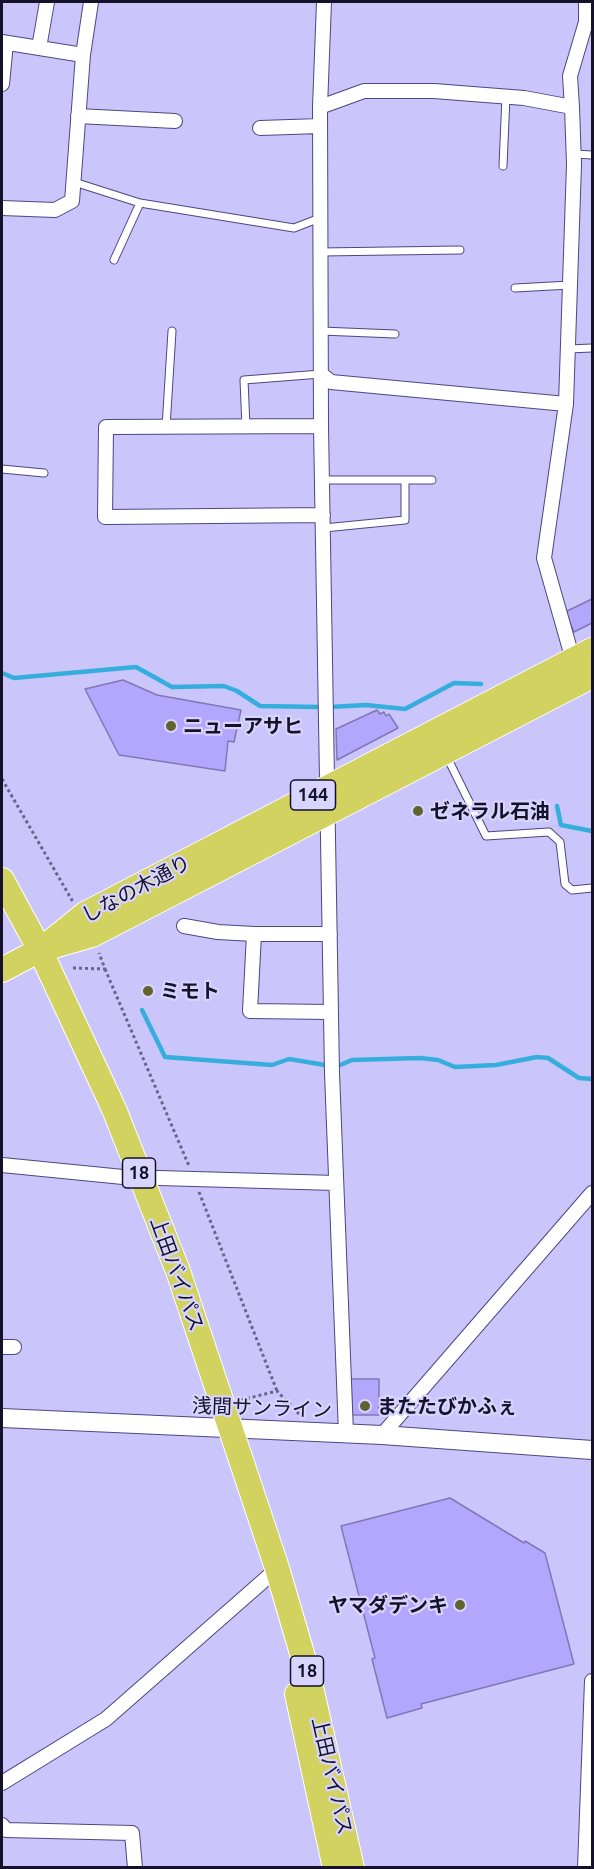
<!DOCTYPE html>
<meta charset="utf-8">
<style>
body{margin:0}
#map{position:relative;width:594px;height:1869px;overflow:hidden;background:#cac5fb;font-family:Ubuntu,sans-serif}
canvas{display:block}
.frame{position:absolute;inset:0;border:3px solid #151129;pointer-events:none}
</style>
<div id="map">
<canvas width="594" height="1869"></canvas>
<div class="frame"></div>
</div>
<script>
const c = document.querySelector('canvas').getContext('2d');
c.lineJoin = 'round';
const shape = rows => new Path2D(rows.map(r => 'M' + r).join(''));
function stroke(path, color, width, dash) { c.strokeStyle = color; c.lineWidth = width; c.lineCap = dash ? 'butt' : 'round'; c.setLineDash(dash || []); c.stroke(path); }
function paint(path, color) { c.fillStyle = color; c.fill(path, 'evenodd'); }
function write(font, color, halo, rows, align = 'center') {
  c.font = font + ' Ubuntu,"Noto Sans JP",sans-serif'; c.lineWidth = 4.5; c.setLineDash([]); c.textBaseline = 'middle'; c.strokeStyle = halo; c.fillStyle = color; for (const [text, x, y, turn = 0] of rows) {
    c.save(); c.translate(x, y); c.rotate((+turn || 0) * Math.PI / 180); c.textAlign = isNaN(turn) ? turn : align; if (halo) c.strokeText(text, 0, 0); c.fillText(text, 0, 0); c.restore();
  }
}
stroke(shape([
 [2,673,14,678,136,667,172,687,224,686,237,691,260,706,319,707],
 [330,707,366,705,405,709,454,683,481,684],
 [557,806,561,825,592,831],
 [142,1010,165,1057,272,1065,289,1059,325,1065],
 [340,1065,352,1060,420,1058,438,1060,455,1067,496,1065,537,1057,548,1058,579,1078,592,1079]
]), '#36aedd', 4.5);
const building = shape([
 [592,599,592,623,574,632,565,612,592,599],
 [123,680,157,695,241,710,234,742,228,741,225,771,119,755,85,689,123,680],
 [377,710,380,714,384,712,386,716,389,714,398,728,337,760,336,729,377,710],
 [351,1379,379,1379,379,1415,352,1415,351,1379],
 [450,1498,524,1543,525,1541,545,1553,574,1664,421,1704,422,1708,387,1718,372,1659,375,1658,341,1526,450,1498]
]);
paint(building, '#b2a6fd');
stroke(building, '#8078b6', 1.5);
const lane = shape([
 [574,154,592,155],
 [503,166,506,96],
 [74,182,140,203,114,260],
 [140,203,294,228,320,218],
 [321,252,460,250],
 [515,288,570,285],
 [321,331,395,334],
 [568,349,592,348],
 [166,427,172,331],
 [246,427,244,380,321,374],
 [2,469,44,473],
 [323,480,432,480],
 [324,528,405,520,405,480],
 [447,757,486,836,549,832,560,842,565,884,572,890,592,888]
]);
const street = shape([
 [324,2,320,107,321,426,332,1073,346,1433],
 [2,42,83,55],
 [39,48,47,2],
 [2,84,6,43],
 [320,107,364,91,434,91,524,98,572,107,574,164,566,404,544,558,573,660],
 [572,107,570,76,586,22,586,2],
 [78,116,175,121],
 [260,128,320,126],
 [2,208,55,210,72,201,83,55,91,2],
 [321,374,331,382,566,404],
 [321,426,106,427,105,517,323,515],
 [184,926,218,932,254,934,330,934],
 [254,934,250,1011,331,1012],
 [2,1165,123,1177,336,1183],
 [2,1347,14,1347],
 [382,1435,592,1193],
 [2,1783,106,1719,270,1575],
 [2,1825,6,1830,132,1833,135,1868],
 [585,1868,592,1681]
]);
const secondary = shape([
 [2,1418,382,1435,592,1450]
]);
const highway = shape([
 [2,880,40,950,114,1109,178,1271,277,1568,308,1674,352,1868],
 [49,943,85,914,592,650],
 [2,970,40,950,92,935,592,676],
 [297,1694,335,1868]
]);
stroke(lane, '#4f4680', 9);
stroke(street, '#4f4680', 16);
stroke(secondary, '#4f4680', 20);
stroke(highway, '#fff', 26);
stroke(shape([
 [2,779,73,902],
 [73,968,105,969,99,953],
 [105,969,189,1166],
 [199,1192,277,1391],
 [241,1400,277,1391,300,1415]
]), '#69648a', 3, [3, 3]);
stroke(lane, '#fff', 7);
stroke(street, '#fff', 14);
stroke(secondary, '#fff', 18);
stroke(highway, '#d2d260', 24);
for (const [x, y, r, color] of [
 [171,726,6,"#61622f"],
 [418,811,6,"#61622f"],
 [148,991,6,"#61622f"],
 [365,1406,6,"#61622f"],
 [460,1605,6,"#61622f"]
]) { const dot = new Path2D(); dot.arc(x, y, r, 0, 2 * Math.PI); c.fillStyle = color; c.fill(dot); stroke(dot, '#d7d4fd', 2); }
for (const [x, y, w] of [
 [313,795,45],
 [139,1173,33],
 [307,1671,33]
]) { const box = new Path2D(); box.roundRect(x - w / 2, y - 15, w, 30, 4.5); c.fillStyle = '#d7d4fd'; c.fill(box); stroke(box, '#151129', 1.5); }
write('bold 18px', '#151129', null, [
 ["144",313,795],
 ["18",139,1173],
 ["18",307,1671]
]);
write('bold 20px', '#151129', '#d7d4fd', [
 ["ニューアサヒ",183,726],
 ["ゼネラル石油",430,811],
 ["ミモト",160,991],
 ["またたびかふぇ",377,1406],
 ["ヤマダデンキ",448,1605,"right"]
], 'left');
write('20px', '#151129', '#d7d4fd', [
 ["しなの木通り",136,889,-28],
 ["上田バイパス",177,1274,70],
 ["浅間サンライン",262,1408,2],
 ["上田バイパス",332,1776,77]
]);
</script>
